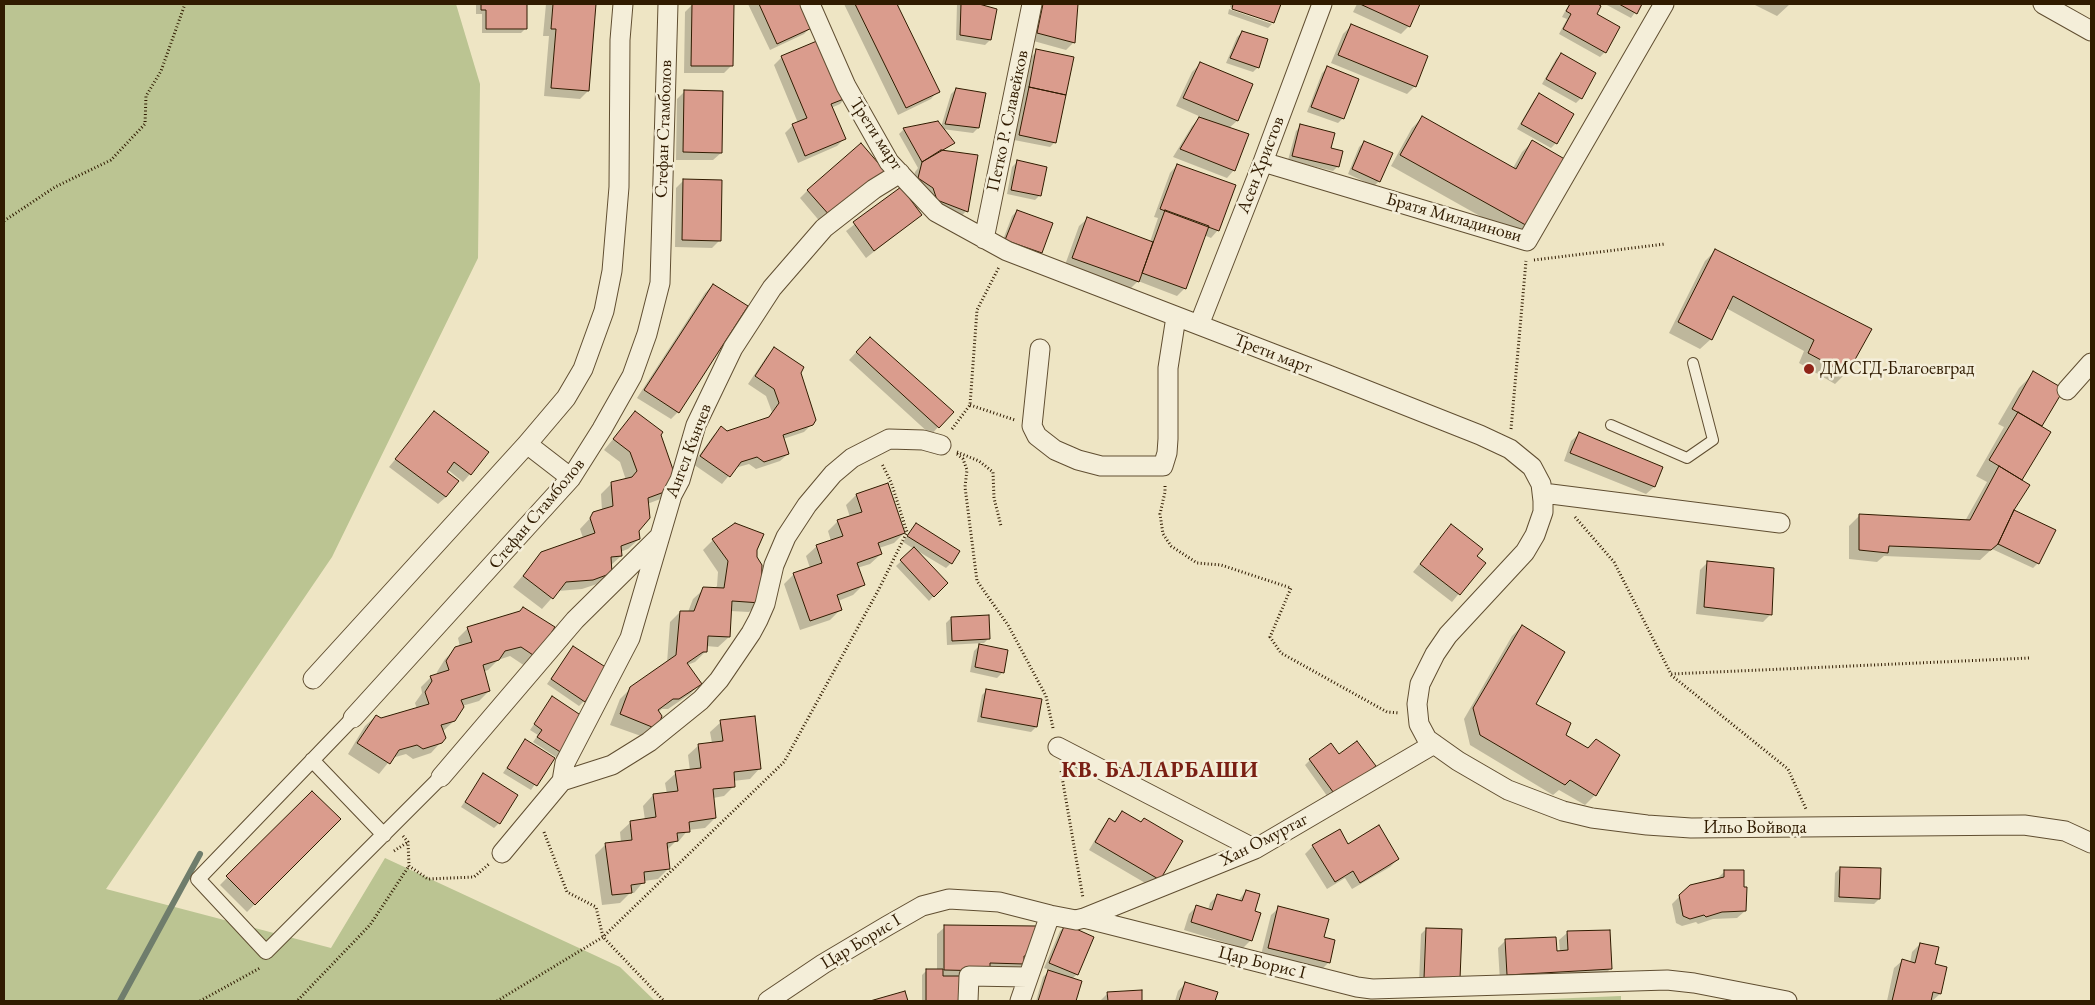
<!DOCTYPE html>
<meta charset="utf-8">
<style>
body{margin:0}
#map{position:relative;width:2095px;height:1005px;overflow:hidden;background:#eee5c4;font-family:"EB Garamond",serif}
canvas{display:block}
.frame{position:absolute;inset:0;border:5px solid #301b00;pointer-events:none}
</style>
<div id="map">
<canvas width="2095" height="1005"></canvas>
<div class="frame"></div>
</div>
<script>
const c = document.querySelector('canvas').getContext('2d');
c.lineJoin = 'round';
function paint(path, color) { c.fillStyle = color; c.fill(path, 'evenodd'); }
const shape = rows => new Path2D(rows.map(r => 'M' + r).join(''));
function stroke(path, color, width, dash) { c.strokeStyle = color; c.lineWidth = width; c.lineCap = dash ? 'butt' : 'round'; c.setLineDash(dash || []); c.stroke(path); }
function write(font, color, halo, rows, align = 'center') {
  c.font = font + ' "EB Garamond",serif'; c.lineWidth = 5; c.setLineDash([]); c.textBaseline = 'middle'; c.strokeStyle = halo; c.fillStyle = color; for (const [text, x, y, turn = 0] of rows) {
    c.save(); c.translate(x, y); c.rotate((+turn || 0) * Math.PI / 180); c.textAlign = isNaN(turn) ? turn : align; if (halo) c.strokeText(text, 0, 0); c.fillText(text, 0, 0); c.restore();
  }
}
paint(shape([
 [4,4,456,4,480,84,478,258,332,557,106,889,331,948,385,858,620,967,655,1001,4,1001],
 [1621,996,1621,1001,1515,1001,1549,999]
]), '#bbc492');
paint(shape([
 [476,4,526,4,526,28,521,33,482,33,482,14,476,14],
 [546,4,595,4,588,91,580,99,544,96,549,36,543,36],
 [693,4,732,5,731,66,724,73,684,73,685,12],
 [748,4,801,4,812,26,804,34,770,50],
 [844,4,895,4,938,91,931,99,898,115],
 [957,4,974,4,995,10,990,40,985,45,956,40],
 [1038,4,1077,4,1073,43,1066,50,1030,40],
 [1231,4,1280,4,1272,23,1272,21,1230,7],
 [1357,4,1419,4,1409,26,1401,34,1353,12],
 [1569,4,1595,4,1599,6,1595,14,1605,52,1600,57,1559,34,1567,19,1562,17],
 [1605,4,1641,4,1631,18],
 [1753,4,1790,4,1777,16],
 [1229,9,1272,24,1268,28,1228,14],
 [1351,26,1415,86,1407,94,1331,63,1343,34],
 [1242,32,1258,67,1253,72,1226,63,1237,37],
 [1037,51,1055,142,1050,147,1014,140,1032,56],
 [1561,54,1581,98,1576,103,1542,84,1556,59],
 [782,57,847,96,840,104,831,108,844,139,837,146,798,163,785,133,793,125,798,123,774,65],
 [1200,64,1252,85,1237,121,1229,128,1234,170,1227,178,1173,157,1192,126,1201,117,1176,106,1192,72],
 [1327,68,1343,118,1338,123,1307,112,1322,73],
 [956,89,978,128,973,133,942,129,954,143,942,151,966,211,959,219,911,186,915,172,918,168,899,134,904,129,937,123,941,127,951,94],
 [684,92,721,153,713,160,676,160,677,99],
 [1539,95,1573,114,1556,143,1551,148,1517,129,1534,100],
 [1422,118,1513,168,1522,152,1532,142,1566,161,1519,238,1391,166,1412,128],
 [1301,126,1329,149,1338,166,1333,171,1288,160,1296,131],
 [1364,142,1379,181,1374,186,1348,174,1359,147],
 [1017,162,1040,195,1035,200,1007,194,1012,167],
 [1177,165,1218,230,1211,238,1204,235,1185,288,1177,296,1138,281,1130,289,1065,265,1079,226,1087,219,1150,242,1158,218,1154,217,1170,173],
 [883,171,822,224,800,198,808,190],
 [684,180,720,240,712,248,675,247,676,188],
 [900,189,920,215,866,258,846,231],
 [1017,211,1041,252,1036,257,1001,245,1012,216],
 [1715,251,1870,330,1846,373,1835,384,1799,363,1804,351,1726,308,1711,339,1700,349,1669,333,1705,261],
 [713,285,678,412,671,419,637,398,705,293],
 [862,346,938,427,931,435,849,360],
 [774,349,799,373,812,424,804,432,783,439,788,454,780,461,756,469,749,464,735,468,722,484,693,464,713,436,721,428,727,432,767,419,772,412,766,396,748,384,767,356],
 [2034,373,2062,390,2040,427,2019,480,2012,511,2038,563,2033,568,1992,549,1980,560,1884,556,1877,562,1849,559,1849,526,1859,516,1965,521,1987,482,1976,476,2004,427,1998,424,2019,388],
 [635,413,659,434,676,484,663,498,647,504,638,531,639,539,628,549,620,552,621,556,610,566,611,572,600,583,582,589,558,591,542,609,513,587,542,553,583,538,580,529,594,514,602,511,601,494,612,483,626,480,620,462,604,450],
 [427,420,470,474,463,482,447,469,446,497,438,504,389,467],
 [1579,434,1662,467,1654,487,1646,494,1564,461,1571,441],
 [856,495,904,533,894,543,879,548,881,554,870,564,857,568,863,585,853,595,838,601,841,609,830,620,800,630,784,584,794,574,810,568,806,556,817,546,831,541,828,531,838,521,850,517,846,505],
 [916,524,951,563,946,568,916,550,946,583,929,601,896,566,914,549,903,542],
 [1451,526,1475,556,1484,563,1452,602,1413,572],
 [713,540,756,550,759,602,749,612,730,611,729,637,718,647,706,646,706,651,695,662,687,665,700,684,690,694,668,709,662,709,658,712,657,726,641,736,610,725,620,699,631,688,667,663,670,622,680,612,688,612,693,599,704,589,715,588,717,586,718,572,703,550],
 [1708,562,1770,615,1763,622,1696,614,1700,570],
 [951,618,989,638,984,643,947,645,946,623],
 [1522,626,1535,705,1565,735,1595,795,1585,805,1559,790,1553,795,1470,745,1464,719,1512,636],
 [468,628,553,628,525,666,510,656,498,660,488,670,483,672,489,691,479,701,462,706,454,721,442,732,441,742,431,753,413,759,406,754,392,758,379,774,348,754,365,726,376,716,381,720,417,709,415,703,422,693,421,687,431,677,438,675,437,672,445,659,456,648,460,647,458,638],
 [979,646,1007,651,1002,673,997,678,970,672,974,651],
 [573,647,584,701,579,706,547,684],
 [987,690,1036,727,1031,732,977,722,982,695],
 [552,698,586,720,559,759,533,742,538,735,530,730],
 [721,722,760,768,750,779,733,781,734,786,724,796,713,798,715,818,705,828,688,830,678,842,675,842,666,851,668,869,658,879,644,881,634,893,630,893,620,903,602,905,595,855,606,844,621,842,620,832,631,822,645,820,643,806,653,795,667,794,665,783,676,773,690,771,688,755,699,745,712,743,710,732],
 [525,741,553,758,531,790,503,773],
 [1310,760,1374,766,1330,800,1305,765],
 [483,775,499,823,494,828,461,807],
 [312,792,339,819,247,912,220,885],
 [1122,813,1159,879,1152,887,1089,850,1102,828,1110,820,1113,822],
 [1348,845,1398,859,1390,867,1352,889,1345,878,1327,889,1305,854,1313,846],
 [1840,868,1879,899,1874,904,1834,902,1835,873],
 [1725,871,1745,911,1737,918,1713,919,1698,924,1696,922,1682,926,1676,923,1672,904,1680,896,1717,879],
 [1246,891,1253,912,1251,940,1243,948,1184,930,1189,914,1197,906,1208,910,1210,903,1218,895,1238,901],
 [1279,908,1323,938,1334,941,1328,963,1321,970,1261,955,1271,915],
 [1065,926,1077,974,1072,979,1081,982,1075,1001,1036,1001,1043,977,1050,970,1044,968,1060,931],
 [945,927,1034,956,1015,971,988,971,964,1001,922,1001,922,975,927,970,937,970,937,934],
 [1426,929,1459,978,1419,982,1421,934],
 [1567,933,1610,969,1603,977,1500,982,1498,948,1506,940,1560,952,1559,940],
 [1920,944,1934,965,1940,994,1932,1001,1887,1001,1894,968,1902,961,1910,963,1912,952],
 [1186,983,1216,993,1214,1001,1175,1001,1178,991],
 [1141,991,1141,1001,1100,1001,1108,993]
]), '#0003');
stroke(shape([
 [120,1001,200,854]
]), '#6f7d6c', 6);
const building = shape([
 [481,4,527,4,527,29,486,29,486,10,481,10,481,4],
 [553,4,596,4,589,91,551,88,556,29,551,29,553,4],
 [692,4,734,4,733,66,691,66,692,4],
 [759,4,803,4,814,27,777,44,759,4],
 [855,4,897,4,940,92,906,108,855,4],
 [961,4,979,4,997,9,991,40,960,35,961,4],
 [1043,4,1078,4,1075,43,1037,33,1043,4],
 [1233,4,1281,4,1274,23,1232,9,1233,4],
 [1360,4,1420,4,1410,27,1360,4],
 [1570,4,1598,4,1601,6,1597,14,1620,27,1606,53,1563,29,1571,14,1566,11,1570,4],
 [1619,4,1642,4,1637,14,1619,4],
 [1351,24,1428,56,1416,87,1338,55,1351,24],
 [1242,31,1268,39,1259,68,1230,58,1242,31],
 [824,38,849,97,831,104,846,139,805,156,792,124,807,118,781,56,824,38],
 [1036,49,1074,57,1066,95,1029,87,1036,49],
 [1561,53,1596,73,1582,99,1546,79,1561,53],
 [1200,62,1253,84,1238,121,1183,98,1200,62],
 [1327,66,1359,79,1344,119,1311,107,1327,66],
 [1029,87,1066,95,1056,143,1019,135,1029,87],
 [956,88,986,93,979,128,945,124,956,88],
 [684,90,723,91,722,153,683,152,684,90],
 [1539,93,1574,114,1557,144,1521,124,1539,93],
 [1422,116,1516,169,1532,140,1568,161,1531,228,1400,155,1422,116],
 [1199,117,1249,134,1235,171,1180,149,1199,117],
 [938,121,955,143,922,162,903,128,938,121],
 [1300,124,1335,133,1331,148,1343,151,1339,167,1292,156,1300,124],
 [1364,141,1393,153,1380,182,1352,169,1364,141],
 [861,143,885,171,831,217,807,190,861,143],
 [941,150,978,155,968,212,937,200,933,188,918,178,922,162,941,150],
 [1017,160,1047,167,1041,196,1011,190,1017,160],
 [1177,164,1236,185,1219,231,1160,209,1177,164],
 [683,179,722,180,721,241,682,240,683,179],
 [901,187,922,215,874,251,853,222,901,187],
 [1017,210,1053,223,1042,253,1005,240,1017,210],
 [1165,210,1209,226,1186,289,1142,273,1165,210],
 [1087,217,1153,242,1139,282,1072,258,1087,217],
 [1715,249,1872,329,1847,374,1808,353,1814,340,1733,296,1712,340,1678,322,1715,249],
 [713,284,748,306,679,413,644,390,713,284],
 [870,337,954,412,939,428,856,352,870,337],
 [774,347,804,367,801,373,816,420,813,425,783,435,789,454,764,462,757,457,741,462,730,477,700,456,721,426,727,431,769,417,779,403,774,389,755,376,774,347],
 [2033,371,2064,389,2042,426,2012,409,2033,371],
 [434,411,489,452,471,475,454,462,447,472,459,481,446,497,395,459,434,411],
 [635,411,663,432,661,435,678,484,675,488,648,498,650,518,639,531,640,539,621,546,622,556,611,557,612,573,593,580,566,582,553,599,523,576,541,552,595,533,590,518,593,512,613,506,611,482,632,477,637,471,630,452,613,439,635,411],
 [2018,412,2051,432,2022,480,1989,460,2018,412],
 [1579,432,1663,467,1655,487,1570,453,1579,432],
 [1999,466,2030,485,2014,510,1998,544,1991,550,1889,546,1888,553,1859,550,1859,514,1970,520,1999,466],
 [888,483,905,533,878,543,882,554,857,563,865,585,837,595,842,610,810,621,793,573,822,563,816,545,843,536,837,520,862,512,856,494,888,483],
 [2014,510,2056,530,2039,564,1998,544,2014,510],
 [735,523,764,534,757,550,757,557,762,565,761,603,732,601,730,637,708,636,707,652,703,652,687,663,702,684,679,699,673,699,658,710,662,716,658,727,652,727,620,714,630,687,676,655,680,611,694,611,703,587,724,588,728,561,712,539,735,523],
 [916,523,960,551,952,564,907,536,916,523],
 [1451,524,1483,549,1477,556,1486,563,1460,595,1420,564,1451,524],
 [914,547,948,583,934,597,900,560,914,547],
 [1707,561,1774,568,1772,615,1704,607,1707,561],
 [523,607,555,627,536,657,521,647,505,651,499,660,483,665,490,691,461,700,464,707,455,721,441,725,446,738,442,743,423,749,417,745,399,750,390,764,357,743,376,715,381,718,429,704,425,692,432,681,430,676,449,670,446,661,455,647,472,642,467,627,520,611,523,607],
 [989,615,990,639,952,641,951,617,989,615],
 [1522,625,1565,652,1536,704,1571,723,1566,735,1588,748,1596,739,1620,755,1596,796,1570,780,1565,785,1480,735,1473,708,1522,625],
 [979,644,1008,650,1004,673,975,667,979,644],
 [573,646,607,668,585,702,551,679,573,646],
 [986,689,1042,699,1037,727,981,717,986,689],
 [552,696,588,720,565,755,537,737,542,730,534,724,552,696],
 [755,716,761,769,734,772,735,787,713,789,716,818,689,822,690,832,677,833,678,841,667,843,670,869,644,872,645,883,631,885,632,893,612,895,605,843,632,840,630,821,656,817,653,794,678,791,675,771,701,768,698,744,723,741,720,720,755,716],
 [525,739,555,758,537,786,507,768,525,739],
 [1357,741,1376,766,1336,796,1309,759,1331,743,1339,754,1357,741],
 [483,773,518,795,500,824,465,802,483,773],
 [312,791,341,819,255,905,226,876,312,791],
 [1122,811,1141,822,1144,818,1183,841,1160,880,1095,842,1109,818,1115,822,1122,811],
 [1379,825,1399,859,1360,883,1353,871,1335,882,1312,845,1340,829,1348,844,1379,825],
 [1840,867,1881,868,1880,899,1839,897,1840,867],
 [1724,870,1744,870,1744,887,1747,887,1746,911,1722,912,1706,917,1704,915,1690,919,1683,916,1679,895,1690,885,1724,877,1724,870],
 [1246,890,1260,894,1255,911,1261,913,1252,941,1191,922,1196,905,1212,910,1217,894,1242,901,1246,890],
 [1278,906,1329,919,1324,937,1335,940,1330,963,1268,948,1278,906],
 [1065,924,1094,937,1078,975,1049,963,1065,924],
 [944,925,1036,926,1036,956,1024,956,1024,964,990,963,990,971,944,970,944,925],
 [1426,928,1462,929,1460,979,1424,978,1426,928],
 [1610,930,1612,969,1507,975,1505,939,1556,937,1557,951,1568,950,1567,931,1610,930],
 [1920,943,1939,947,1935,964,1947,967,1941,994,1933,992,1931,1001,1892,1001,1902,959,1915,963,1920,943],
 [926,969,943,969,943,976,965,976,965,1001,926,1001,926,969],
 [1048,970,1082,981,1076,1001,1038,1001,1048,970],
 [1185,982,1218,992,1215,1001,1179,1001,1185,982],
 [1142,990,1142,1001,1108,1001,1107,992,1142,990],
 [905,991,908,1001,870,1001,905,991]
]);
paint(building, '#da9c8d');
stroke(building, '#301b00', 1);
const service = shape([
 [1611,425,1687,458,1713,440,1693,363]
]);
const pedestrian = shape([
 [353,718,198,879,266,952,441,777],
 [312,760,384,835]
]);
const minor = shape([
 [810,4,846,86,889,162,936,212,1007,251,1326,374,1480,435,1510,449,1532,467,1541,484,1543,501,1543,512,1535,535,1525,552,1448,635,1435,654,1420,684,1417,704,1419,724,1427,739,1458,761,1508,790,1563,811,1592,818,1647,825,1691,828,2024,825,2065,831,2091,843],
 [2043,4,2091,31],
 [1263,162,1527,241,1664,4],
 [984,239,1032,4],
 [1199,325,1263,162,1322,4],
 [1040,349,1032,426,1037,436,1055,450,1078,460,1101,466,1163,466,1167,453,1168,439,1168,368,1176,317],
 [2067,390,2091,363],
 [527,444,571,478],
 [1543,493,1780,523],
 [313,679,527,444,566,398,583,369,604,311,612,271,619,187,620,40,623,4],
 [353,718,571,478,602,429,632,376,647,334,660,283,668,4],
 [1058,747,1255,849],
 [441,777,575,620,658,538],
 [562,781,565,763,630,638,672,495,680,480,696,425,733,348,772,288,824,228,874,189,900,173],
 [502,853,562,781,612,765,649,742,701,700,719,680,751,633,758,620,765,604,774,565,786,537,807,505,833,474,852,458,889,439,923,440,941,445],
 [1084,918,1255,849,1434,744],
 [768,1001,823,964,887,926,922,906,949,899,999,902,1050,915,1076,920,1084,918,1357,987,1372,989,1667,980,1694,983,1787,1001],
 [968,1001,969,976,1027,977],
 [1020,1001,1050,915]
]);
stroke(service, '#604e31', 12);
stroke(pedestrian, '#604e31', 16);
stroke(minor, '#604e31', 21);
stroke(shape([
 [4,221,55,187,111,160,145,124,146,96,161,71,185,4],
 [1534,260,1665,244],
 [970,405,1015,420],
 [952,429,970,405,977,310,999,267],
 [1511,429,1526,261],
 [957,452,979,461,993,472,994,498,1001,526],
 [957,454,963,459,967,470,965,487,977,581,1008,625,1046,696,1053,728],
 [1165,486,1165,492,1160,514,1163,534,1171,546,1197,563,1221,565,1291,588,1270,637,1281,653,1387,712,1399,713],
 [1575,517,1614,562,1671,674,2030,658],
 [1671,675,1788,769,1806,809],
 [1061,771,1083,898],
 [544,832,567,892,596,907,603,937,664,1001],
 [403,836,408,842,409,866,428,879,474,877,489,864],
 [394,851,408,842],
 [298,1000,370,925,409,866],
 [200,1001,260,968],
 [497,1001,603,937,784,762,879,589,907,532,891,482,882,464]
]), '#301b00', 3, [1, 2.5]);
stroke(service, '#f4eed9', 10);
stroke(pedestrian, '#f4eed9', 14);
stroke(minor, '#f4eed9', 19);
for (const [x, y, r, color] of [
 [1809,369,6,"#8f2418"]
]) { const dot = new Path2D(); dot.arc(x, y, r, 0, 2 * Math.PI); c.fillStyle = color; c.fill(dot); stroke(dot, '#f4eed9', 2); }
write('18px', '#301b00', '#f4eed9', [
 ["Петко Р. Славейков",1008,121,-78],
 ["Стефан Стамболов",664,129,-88],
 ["Трети март",876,134,57],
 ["Асен Христов",1261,165,-69],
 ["Братя Миладинови",1454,218,16],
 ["Трети март",1273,354,21],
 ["Ангел Кънчев",689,451,-69],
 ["Стефан Стамболов",537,514,-50],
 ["Ильо Войвода",1755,828],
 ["Хан Омуртаг",1264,840,-27],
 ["Цар Борис I",861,942,-31],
 ["Цар Борис I",1262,963,14]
]);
write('18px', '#301b00', '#f4eed9', [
 ["ДМСГД-Благоевград",1820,369]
], 'left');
c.letterSpacing = '1px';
write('bold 22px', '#7a1f14', '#f4eed9', [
 ["КВ. БАЛАРБАШИ",1160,771]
]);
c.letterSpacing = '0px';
</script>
